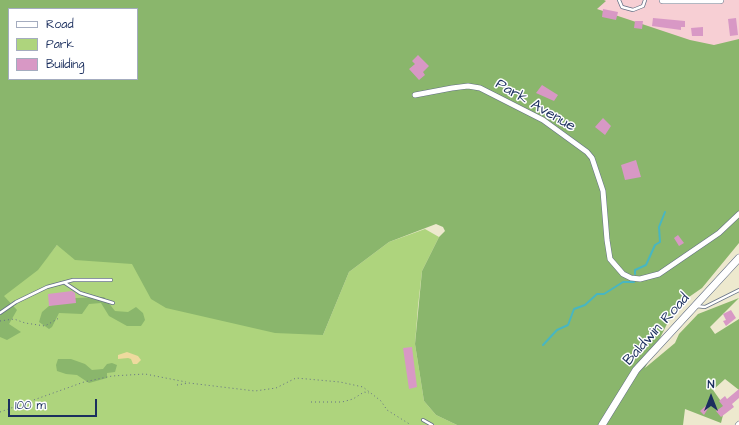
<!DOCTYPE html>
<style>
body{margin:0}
#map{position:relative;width:739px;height:425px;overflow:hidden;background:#ede9ce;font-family:"Architects Daughter",sans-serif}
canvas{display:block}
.legend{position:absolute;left:8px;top:8px;width:130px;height:72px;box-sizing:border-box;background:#fff;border:1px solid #a4acbf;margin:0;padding:5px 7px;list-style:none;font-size:12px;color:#1b2f5e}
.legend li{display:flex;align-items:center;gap:8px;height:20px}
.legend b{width:20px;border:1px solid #a4acbf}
.north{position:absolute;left:691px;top:377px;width:40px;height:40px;-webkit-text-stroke:3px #fff;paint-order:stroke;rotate:0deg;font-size:11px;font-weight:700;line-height:16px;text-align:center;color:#1b2f5e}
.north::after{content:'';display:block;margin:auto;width:14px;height:18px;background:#1b2f5e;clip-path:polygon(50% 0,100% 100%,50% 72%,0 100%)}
.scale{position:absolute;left:8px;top:399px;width:89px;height:18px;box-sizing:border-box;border:2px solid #1b2f5e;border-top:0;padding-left:5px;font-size:12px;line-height:14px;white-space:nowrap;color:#1b2f5e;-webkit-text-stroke:3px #fff;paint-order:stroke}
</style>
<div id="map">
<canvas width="739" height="425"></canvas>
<ul class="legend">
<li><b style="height:5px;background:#fff"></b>Road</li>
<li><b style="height:11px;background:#aed47d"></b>Park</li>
<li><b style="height:11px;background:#d898c5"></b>Building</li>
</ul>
<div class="north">N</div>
<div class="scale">100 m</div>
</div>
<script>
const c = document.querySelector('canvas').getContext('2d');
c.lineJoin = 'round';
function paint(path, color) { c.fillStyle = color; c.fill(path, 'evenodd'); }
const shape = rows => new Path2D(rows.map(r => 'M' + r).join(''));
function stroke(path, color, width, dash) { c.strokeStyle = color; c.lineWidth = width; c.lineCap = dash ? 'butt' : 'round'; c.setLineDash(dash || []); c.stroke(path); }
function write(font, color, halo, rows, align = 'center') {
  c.font = font + ' "Architects Daughter",sans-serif'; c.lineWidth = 3; c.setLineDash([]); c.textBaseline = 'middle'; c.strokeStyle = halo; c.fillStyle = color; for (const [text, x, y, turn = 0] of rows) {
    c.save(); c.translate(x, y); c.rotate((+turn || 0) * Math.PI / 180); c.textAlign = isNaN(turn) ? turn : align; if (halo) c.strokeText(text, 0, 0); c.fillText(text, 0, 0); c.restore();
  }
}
paint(shape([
 [582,0,739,0,739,50,580,21]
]), '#f7cfd4');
paint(shape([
 [425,229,439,237,422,271,418,306,415,344,424,401,436,415,457,425,0,425,0,292,49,255,57,245,162,254,323,335,349,272,389,242]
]), '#aed47d');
paint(shape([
 [0,0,604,0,606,1,597,9,690,40,714,45,739,39,739,243,702,288,676,306,645,368,675,343,679,334,698,314,739,298,710,327,715,334,739,319,739,390,725,379,713,390,725,407,721,423,685,409,683,425,457,425,436,415,424,401,415,344,422,271,439,237,445,231,443,227,436,224,389,242,349,272,323,335,275,333,166,308,151,299,132,264,75,260,57,245,38,270,4,296,17,310,9,324,21,332,7,340,0,337],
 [9,9,137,9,137,79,9,79],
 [104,297,115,311,128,312,136,307,143,313,145,320,141,326,127,326,109,316,101,303,89,304,82,314,59,313,52,327,49,329,39,322,42,312,49,306,75,298],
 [58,359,71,359,85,364,92,370,103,369,107,364,112,363,117,365,115,372,107,373,107,378,89,383,77,375,66,374,57,371,56,365]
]), '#8ab66c');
paint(shape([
 [127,352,138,356,141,360,137,364,133,364,131,359,128,358,118,359,118,355]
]), '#eeda9e');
stroke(shape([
 [635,274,635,270,646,265,655,245,660,242,659,227,665,212],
 [543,345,557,330,568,325,574,309,585,305,597,294,604,294,623,282,634,282]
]), '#48b6c1', 2);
paint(shape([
 [603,9,618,12,616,20,602,17],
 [653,18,685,21,685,27,681,27,681,30,652,26],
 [736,18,738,35,730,36,728,19],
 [635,21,643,21,642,29,634,28],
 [703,27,703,36,692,36,691,28],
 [418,55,429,66,423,72,425,75,419,80,409,69,415,64,412,61],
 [542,85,558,95,554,101,536,93],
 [603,118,611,126,605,135,595,127],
 [636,160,641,177,625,180,621,165],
 [678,235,684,243,679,246,674,238],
 [72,291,75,293,76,303,49,306,48,294],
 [731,310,736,318,726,326,723,321,726,320,723,314],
 [412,347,417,387,409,389,403,348],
 [739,389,739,398,732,404,734,407,721,417,716,411,723,406,719,401,725,396,727,399],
 [711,401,712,402,704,415,700,411]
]), '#d898c5');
const lane = shape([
 [619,0,622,7,633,10,643,6,645,0],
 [65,283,80,293,113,303],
 [696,306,705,307,739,290],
 [0,313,16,302,47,287,73,280,111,280],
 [423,420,432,425]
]);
const street = shape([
 [415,95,452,88,468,86,480,88,543,120,587,152,592,158,603,191,607,240,610,259,623,274,631,278,640,279,659,274,719,233,739,214],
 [738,425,739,424]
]);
const secondary = shape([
 [663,0,720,0],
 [602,425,636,370,739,258]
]);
stroke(lane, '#647085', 4);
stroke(street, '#647085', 6);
stroke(secondary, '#647085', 8);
stroke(shape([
 [0,321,14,319,25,323,45,326,59,318],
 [177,385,189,383,255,391,276,388,296,378,340,382,363,387,381,401,387,410,411,425],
 [311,402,342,402,353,399,364,392,369,393],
 [0,412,84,382,112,376,145,374,186,382]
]), '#647085', 1, [1, 3]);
stroke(lane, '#fff', 2.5);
stroke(street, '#fff', 5);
stroke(secondary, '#fff', 7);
write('15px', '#1b2f5e', '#fff', [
 ["Park Avenue",535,106,30],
 ["Baldwin Road",657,330,-48]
]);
</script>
